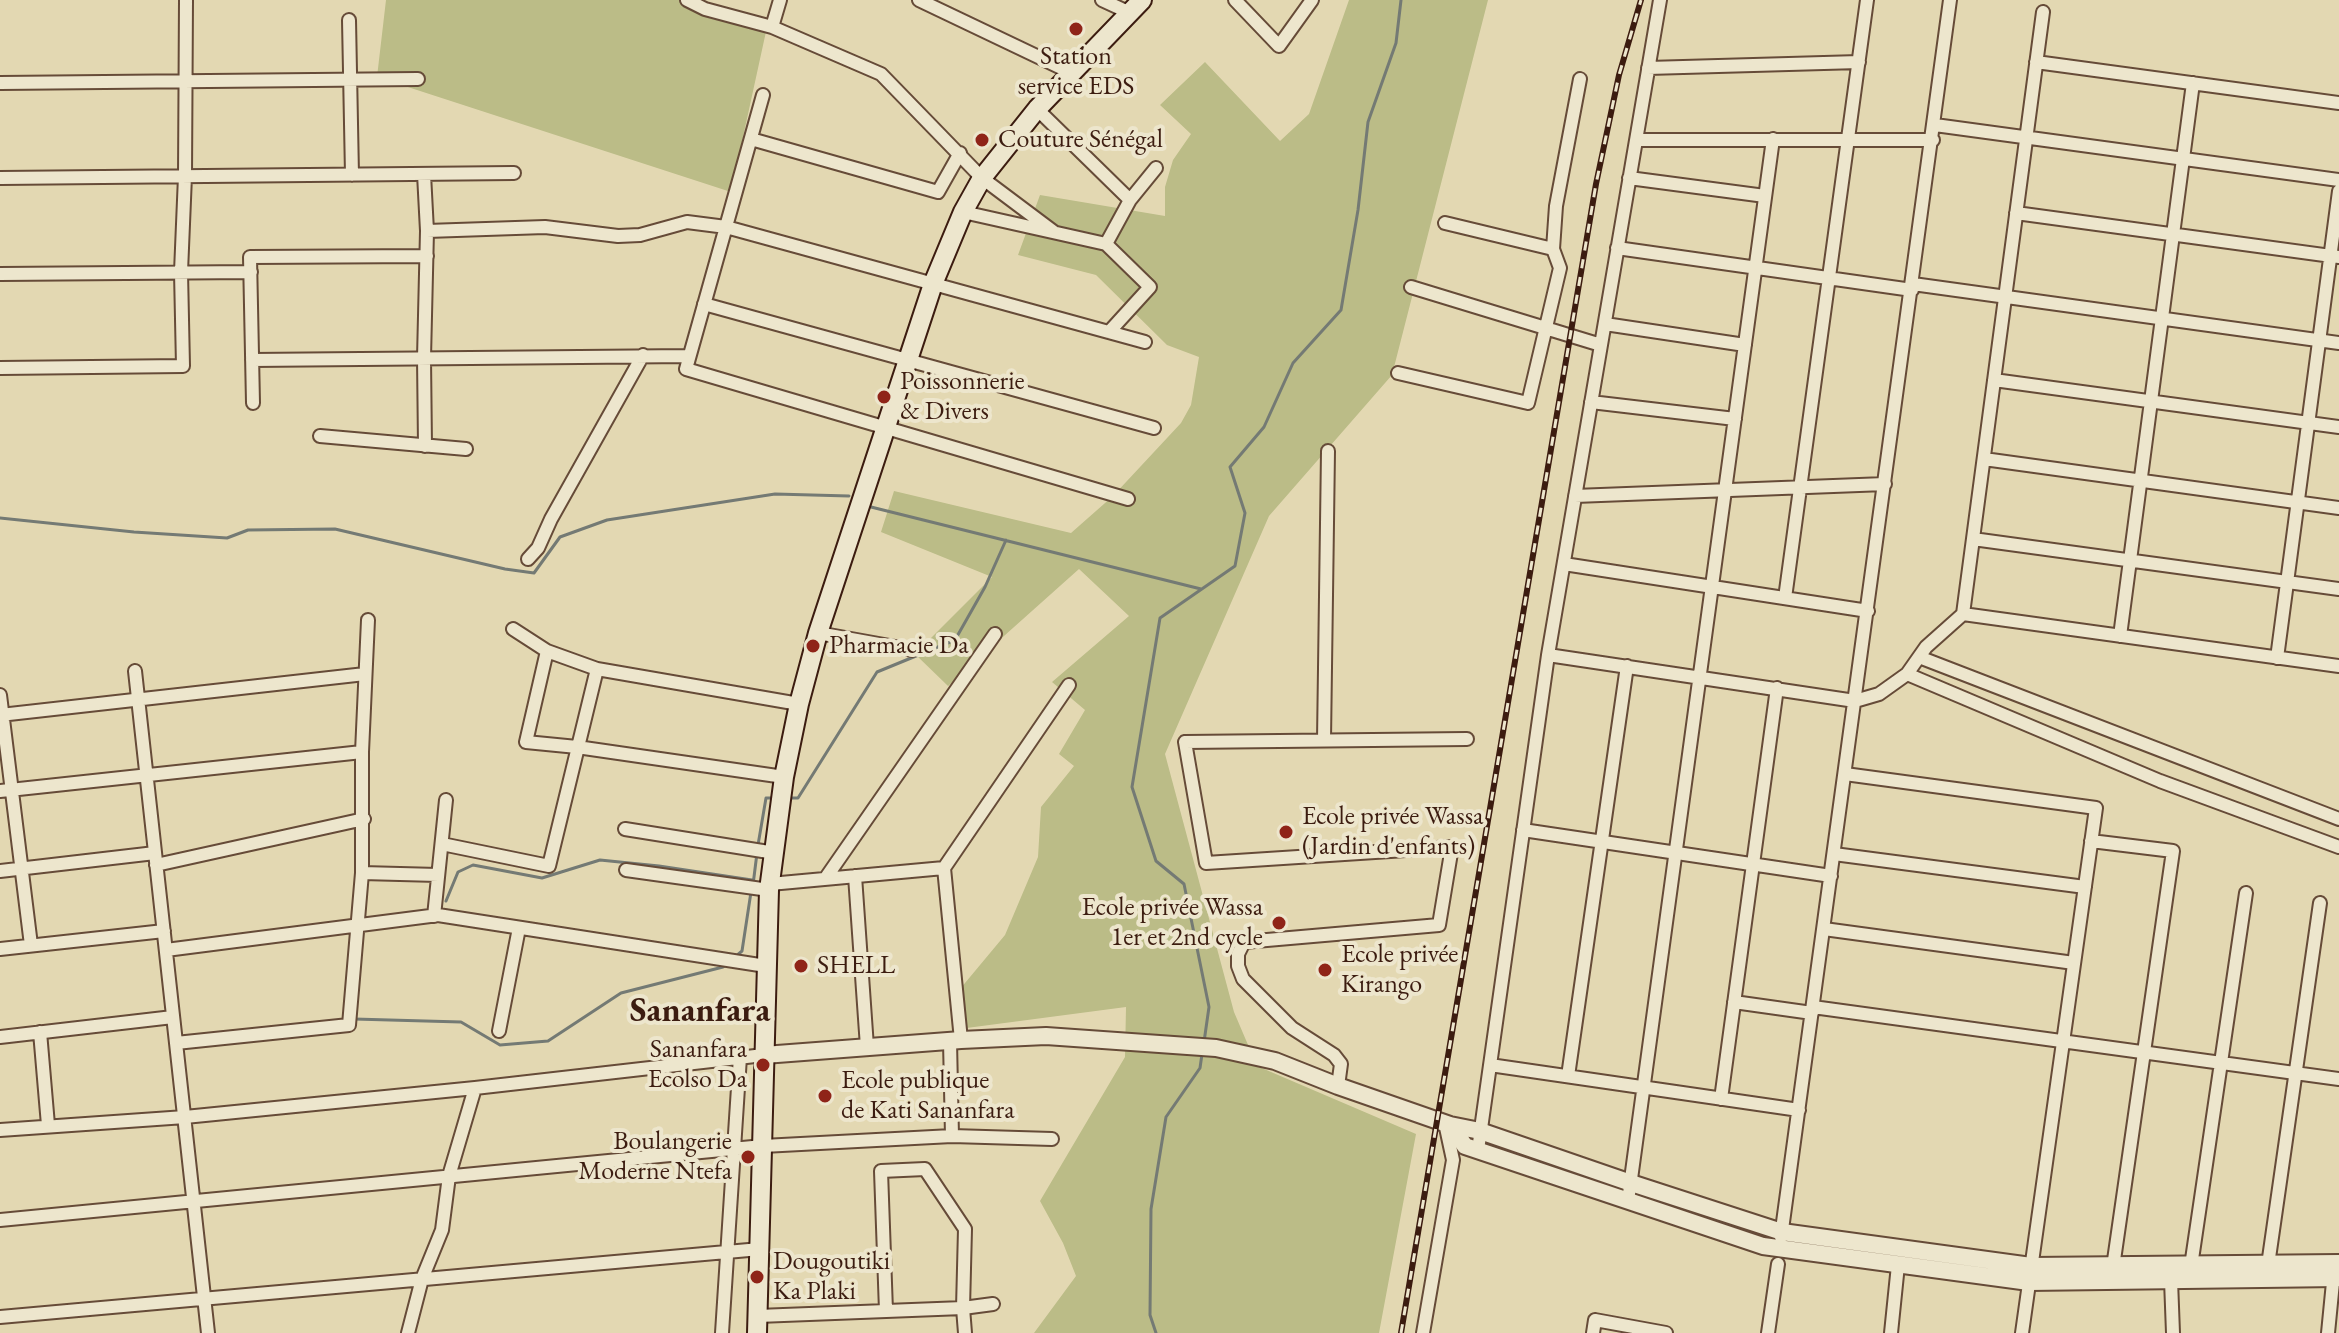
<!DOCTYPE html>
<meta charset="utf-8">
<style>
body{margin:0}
canvas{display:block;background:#e3d8b2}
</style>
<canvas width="2339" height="1333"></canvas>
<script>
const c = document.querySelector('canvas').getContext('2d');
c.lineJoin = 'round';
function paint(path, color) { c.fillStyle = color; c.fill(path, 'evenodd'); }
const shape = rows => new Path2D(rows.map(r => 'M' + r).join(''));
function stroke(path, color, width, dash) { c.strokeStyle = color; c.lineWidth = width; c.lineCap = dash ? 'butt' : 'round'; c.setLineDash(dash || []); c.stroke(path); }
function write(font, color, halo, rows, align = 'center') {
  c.font = font + ' "EB Garamond",serif'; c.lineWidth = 8; c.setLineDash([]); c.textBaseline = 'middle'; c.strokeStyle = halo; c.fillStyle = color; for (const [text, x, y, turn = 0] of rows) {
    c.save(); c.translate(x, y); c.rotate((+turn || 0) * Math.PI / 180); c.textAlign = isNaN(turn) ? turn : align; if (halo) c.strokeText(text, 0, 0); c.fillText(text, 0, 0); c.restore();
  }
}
paint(shape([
 [386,0,699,0,767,27,731,192,377,77],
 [1349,0,1488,0,1392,375,1269,516,1165,754,1234,1012,1257,1066,1416,1134,1379,1333,1034,1333,1076,1276,1063,1243,1040,1201,1125,1057,1126,1007,959,1029,955,995,1005,935,1038,857,1041,807,1074,766,1059,754,1085,710,1052,682,1129,616,1079,569,948,686,915,654,992,577,881,532,894,491,1071,533,1113,496,1181,423,1191,405,1199,357,1167,345,1096,275,1018,255,1040,195,1165,216,1165,187,1173,160,1191,134,1160,105,1205,62,1280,141,1309,114]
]), '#bbbc87');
stroke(shape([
 [871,507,1201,589],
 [0,518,134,532,227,538,248,530,335,529,505,569,534,573,560,537,607,520,775,494,849,496],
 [792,798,798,798,877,672,955,640,985,587,1006,540],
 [758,845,766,798,771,798],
 [753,885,757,853],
 [446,901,458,872,473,865,542,878,600,860,659,866,752,880],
 [735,957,742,951,751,892],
 [354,1019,461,1022,500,1045,548,1041,621,993,723,967,726,965],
 [1204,1042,1209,1007,1184,884,1156,861,1132,787,1160,618,1235,566,1245,513,1230,467,1264,427,1293,363,1341,310,1358,210,1368,122,1396,43,1401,0],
 [1156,1333,1150,1315,1151,1209,1166,1117,1200,1068,1202,1054]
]), '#747a74', 3);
const minor = shape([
 [687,0,705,9,772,27,881,74,982,178,1054,232],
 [919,0,1070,72],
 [1102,0,1128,12],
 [1235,0,1279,46,1312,0],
 [349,20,352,175],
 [772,27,780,0],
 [2036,62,2339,103],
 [1648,68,1859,62],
 [0,83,418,79],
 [763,95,686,369,1128,499],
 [1037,109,1130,200],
 [1935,125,2339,180],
 [751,139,938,192,960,153],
 [1636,140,1933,140],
 [424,174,427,231,424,358,425,446],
 [0,178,514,173],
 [1629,178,1765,196],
 [963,212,1106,244,1150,287,1109,332],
 [2016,213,2339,257],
 [1445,223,1553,249],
 [427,231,545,227,618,236,640,235,687,222,726,227,1145,342],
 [1106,244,1130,200,1156,168],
 [1617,248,1912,290],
 [0,274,251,272],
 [1913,284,2339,343],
 [1411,287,1601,345],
 [704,304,1154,428],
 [1605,324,1745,345],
 [252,360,689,356],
 [0,368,183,366,181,272,185,176,186,0],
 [1398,373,1528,403,1560,268,1553,249,1556,206,1580,79],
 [1994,380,2339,427],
 [1591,402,1735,419],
 [253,403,250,257,427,256],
 [320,436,466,449],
 [1984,459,2339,508],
 [1575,496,1885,484],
 [1973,539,2339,589],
 [528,559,538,548,551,519,643,355],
 [1564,564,1868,611],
 [1785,598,1867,0],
 [1963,614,2339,666],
 [513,629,547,651,597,669,799,704],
 [818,633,912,650],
 [2120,636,2193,83],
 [547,651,526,742,577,747,784,777],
 [1548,655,1855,701,1879,694,1907,674,1926,647,1963,614,2043,12],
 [1919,657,2339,819],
 [2277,658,2339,191],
 [135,671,208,1333],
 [1907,674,2160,781,2339,847],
 [0,695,31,945],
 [0,715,365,674],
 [1324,740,1328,451],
 [1845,774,2096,808,2022,1333],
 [0,791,362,752],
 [625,829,775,853],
 [1523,830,1831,876],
 [2091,841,2173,851,2112,1274],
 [442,844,549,866,597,669],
 [1834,854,2085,887],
 [156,865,364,819],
 [626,870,769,890],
 [0,871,155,853],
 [362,873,438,875],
 [855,876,867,1047],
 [825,879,995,634],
 [770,884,944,868],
 [434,916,446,800],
 [1824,929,2074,963],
 [0,949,164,931],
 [166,950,438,915,766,966],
 [1734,1002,1812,1013],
 [1813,1007,2339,1079],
 [499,1031,519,928],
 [40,1032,48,1125],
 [0,1037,173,1017],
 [961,1040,944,868,1069,685],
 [950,1041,952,1136],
 [176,1043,349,1025,362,873,362,752,368,620],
 [1490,1065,1799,1110],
 [1568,1076,1627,666],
 [1338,1086,1341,1064,1334,1055,1292,1028,1243,979,1238,966,1238,954,1244,942,1439,925,1452,847,1206,863,1185,742,1467,739],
 [1721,1099,1777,688],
 [0,1130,185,1117,475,1088,764,1055],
 [1478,1150,1548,655,1660,0],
 [1628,1201,1773,139],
 [0,1220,763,1146,952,1136,1052,1139],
 [1781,1237,1950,0],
 [2267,1272,2320,903],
 [2190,1273,2246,893],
 [2171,1280,2173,1333],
 [886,1311,881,1171,925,1169,965,1229,963,1308,965,1333],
 [758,1316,963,1308,993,1304],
 [0,1317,760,1249],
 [408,1333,422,1279,442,1230,449,1176,475,1088],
 [722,1333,740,1057],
 [1423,1333,1453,1160,1445,1123],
 [1593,1333,1595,1320,1666,1333],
 [1768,1333,1778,1264],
 [1891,1333,1898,1265],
 [2328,1333,2334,1272]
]);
const tertiary = shape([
 [764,1055,961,1040,1046,1036,1216,1048,1275,1061,1338,1086,1450,1125,1480,1131,1631,1183,1782,1232,2031,1266,2339,1263],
 [1450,1125,1465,1146,1763,1246,2029,1282,2339,1278]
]);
const secondary = shape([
 [757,1333,769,890,784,777,799,704,818,633,933,284,963,212,982,178,1037,109,1142,0]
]);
stroke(minor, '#664b38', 16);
stroke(tertiary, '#664b38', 20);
stroke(secondary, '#3c1c10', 22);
stroke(minor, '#ede6cd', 12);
stroke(tertiary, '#ede6cd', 16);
stroke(secondary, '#ede6cd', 18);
const rail = shape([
 [1401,1333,1596,184,1619,75,1641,0]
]);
stroke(rail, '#3c1c10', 6);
stroke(rail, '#ede6cd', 3, [9]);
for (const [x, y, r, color] of [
 [1076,29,8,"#8f2418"],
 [982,140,8,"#8f2418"],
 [884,397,8,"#8f2418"],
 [813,646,8,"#8f2418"],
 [1286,832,8,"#8f2418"],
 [1279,923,8,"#8f2418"],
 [801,966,8,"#8f2418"],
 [1325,970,8,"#8f2418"],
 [763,1065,8,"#8f2418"],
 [825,1096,8,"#8f2418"],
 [748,1157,8,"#8f2418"],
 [757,1277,8,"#8f2418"]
]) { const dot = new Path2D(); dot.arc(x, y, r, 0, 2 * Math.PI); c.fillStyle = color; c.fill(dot); stroke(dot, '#ede6cd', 3); }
write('26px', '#3c1c10', '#ede6cd', [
 ["Station",1076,57,"center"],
 ["service EDS",1076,87,"center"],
 ["Couture Sénégal",998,140],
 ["Poissonnerie",900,382],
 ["& Divers",900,412],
 ["Pharmacie Da",829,646],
 ["Ecole privée Wassa",1302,817],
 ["(Jardin d'enfants)",1302,847],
 ["Ecole privée Wassa",1263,908,"right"],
 ["1er et 2nd cycle",1263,938,"right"],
 ["Ecole privée",1341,955],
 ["Kirango",1341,985],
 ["SHELL",817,966],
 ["Sananfara",747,1050,"right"],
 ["Ecolso Da",747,1080,"right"],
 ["Ecole publique",841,1081],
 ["de Kati Sananfara",841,1111],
 ["Boulangerie",732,1142,"right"],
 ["Moderne Ntefa",732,1172,"right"],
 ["Dougoutiki",773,1262],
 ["Ka Plaki",773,1292]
], 'left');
write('bold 34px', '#3c1c10', '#ede6cd', [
 ["Sananfara",700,1012]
]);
</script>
